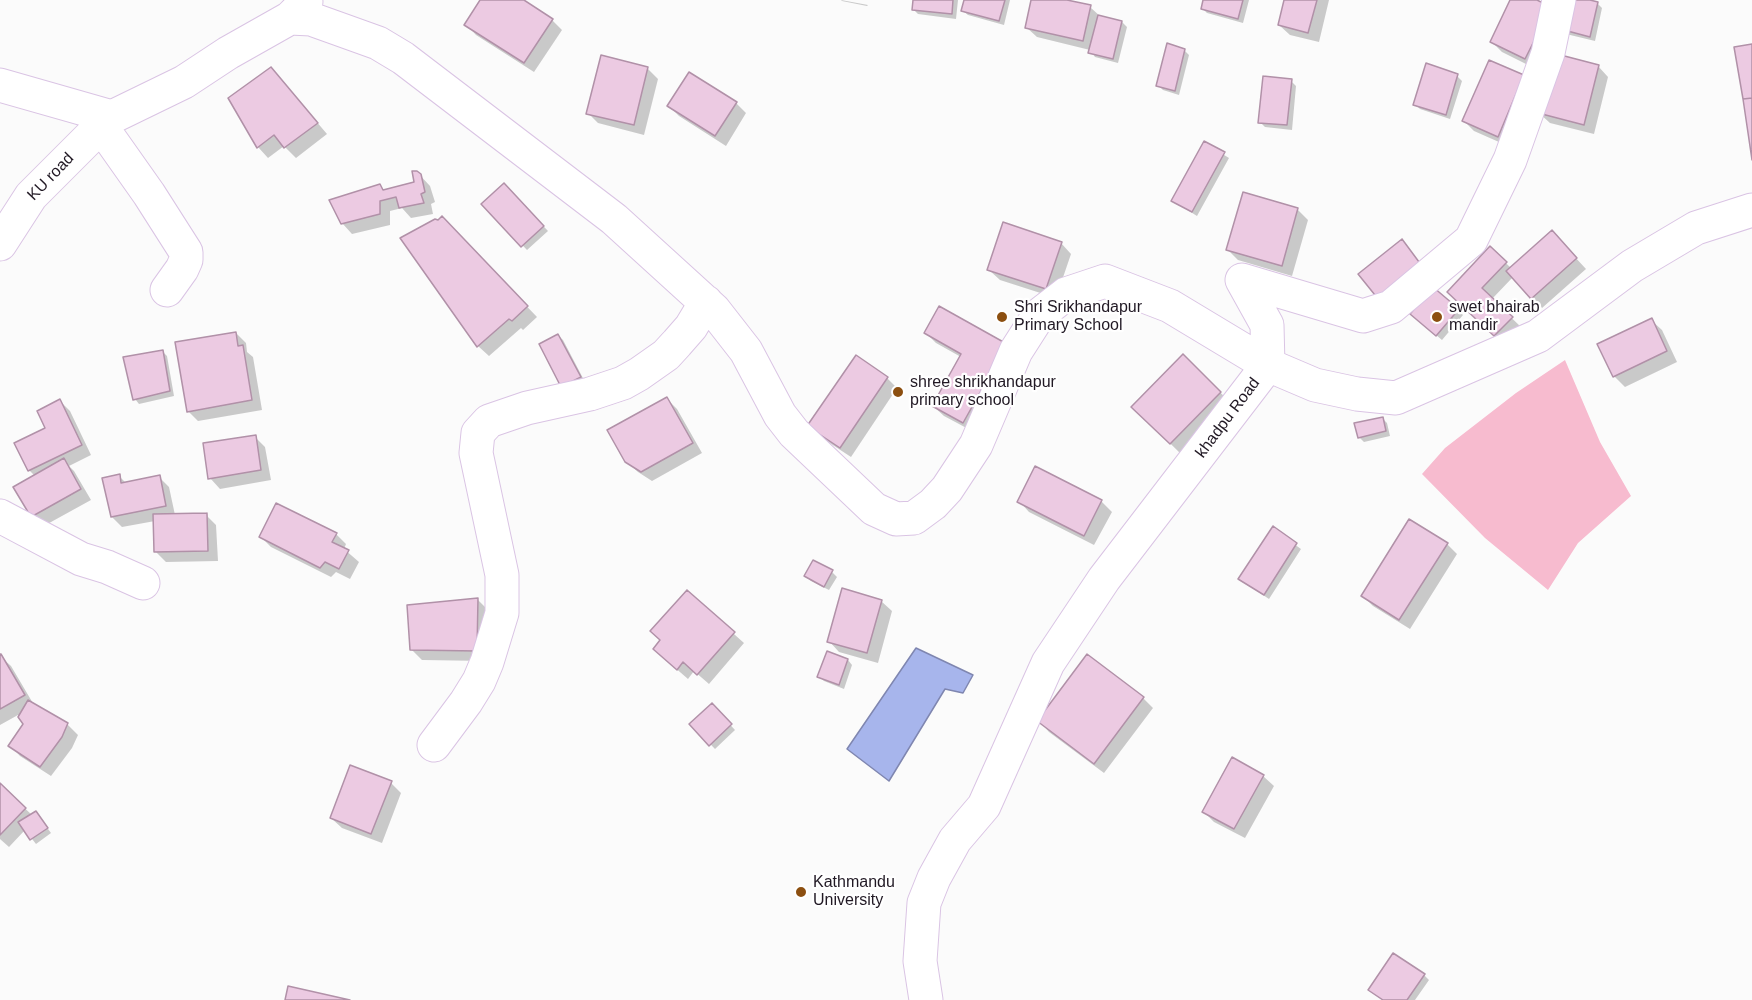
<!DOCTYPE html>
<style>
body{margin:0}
canvas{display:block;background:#fbfbfb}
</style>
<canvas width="1752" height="1000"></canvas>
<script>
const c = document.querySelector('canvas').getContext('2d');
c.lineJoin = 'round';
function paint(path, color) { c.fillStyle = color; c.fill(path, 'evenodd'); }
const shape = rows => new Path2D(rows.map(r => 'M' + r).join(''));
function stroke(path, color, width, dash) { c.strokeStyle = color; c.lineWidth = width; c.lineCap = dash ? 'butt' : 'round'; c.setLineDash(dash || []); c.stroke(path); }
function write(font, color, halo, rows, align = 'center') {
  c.font = font + ' Helvetica,sans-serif'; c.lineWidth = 4.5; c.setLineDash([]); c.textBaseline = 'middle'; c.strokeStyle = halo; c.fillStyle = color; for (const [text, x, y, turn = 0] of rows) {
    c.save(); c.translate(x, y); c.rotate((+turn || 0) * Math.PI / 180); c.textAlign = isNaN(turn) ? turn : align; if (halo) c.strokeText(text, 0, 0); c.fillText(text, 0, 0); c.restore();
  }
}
paint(shape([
 [1565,360,1600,442,1631,496,1578,543,1548,590,1485,538,1422,474,1445,448,1516,393]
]), '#f7bbcf');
const water = shape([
 [916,648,973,675,963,693,945,689,889,781,847,749,916,648]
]);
paint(water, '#a7b5ec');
stroke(water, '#7f86b0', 1.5);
paint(shape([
 [482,0,521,0,552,20,562,30,534,72,476,35,466,24],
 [841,0,868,5,867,6,842,1],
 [914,0,958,0,956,19,918,14,913,9],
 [965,0,1010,0,1004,25,968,15,963,11],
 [1033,0,1060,0,1090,7,1101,17,1122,22,1127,27,1118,63,1095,57,1090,50,1037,37,1026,27],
 [1205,0,1249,0,1243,23,1207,13,1202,8],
 [1285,0,1329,0,1319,42,1290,35,1279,25],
 [1512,0,1533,0,1536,69,1502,52,1492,42],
 [1584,0,1597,3,1602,8,1595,41,1566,34],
 [1184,50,1189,55,1179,95,1163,90,1158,85],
 [1598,66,1608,77,1594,134,1550,123,1539,113],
 [647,68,658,79,644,135,598,123,588,113],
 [1457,76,1462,81,1450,119,1420,109,1415,104],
 [1524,77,1508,146,1474,131,1464,121],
 [281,80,327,134,296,158,284,146,268,158,258,147,230,98],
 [1291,81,1296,86,1292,130,1265,127,1260,122],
 [736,103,746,113,726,146,679,116,669,106],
 [1205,143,1229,158,1197,216,1173,201],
 [417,172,430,186,435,202,431,204,433,214,411,218,402,208,390,211,390,225,352,234,342,223,380,186,385,191,416,183],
 [504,185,548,231,527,250,483,204],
 [1297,209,1308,220,1292,276,1238,260,1228,250],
 [442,218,537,317,523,330,521,328,489,356,478,346],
 [1061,243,1071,254,1056,298,1000,280,989,270],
 [1562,243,1586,269,1542,308,1513,277,1492,299,1522,328,1505,345,1460,302,1490,248,1511,268],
 [1434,289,1463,315,1442,340,1417,319],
 [1651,320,1662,330,1677,362,1625,387,1614,376,1599,345],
 [236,333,246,343,247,352,253,357,262,410,198,421,188,411],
 [926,333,1006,345,974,432,944,416,933,406,961,357,936,343],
 [558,335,563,340,585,382,567,391],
 [162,351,167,356,174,396,139,404,135,399],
 [1183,356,1231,403,1181,454,1133,407],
 [887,378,897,388,851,457,819,436,809,426],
 [667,399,677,409,702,453,652,481,638,472,627,462],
 [60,401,70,411,91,455,69,466,74,471,91,500,42,527,32,516,35,476,29,470],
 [1382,418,1387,423,1390,436,1364,442,1359,437],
 [255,437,265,447,271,480,220,489,210,478],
 [119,476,126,483,159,477,169,487,175,515,206,515,216,525,218,561,166,562,156,552,155,521,122,527,112,517],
 [1019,501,1101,501,1112,512,1094,545,1029,512],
 [1273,529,1301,549,1269,599,1245,583],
 [336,534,346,544,344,549,359,562,350,579,336,572,331,577,271,547,261,537],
 [1447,544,1457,554,1410,629,1373,606,1363,596],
 [832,572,837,577,829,590,811,581,806,576],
 [687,592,744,643,709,684,694,671,688,679,665,659],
 [477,599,487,609,487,661,422,660,411,649],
 [881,601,892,611,878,663,839,652,829,641],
 [0,656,11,666,34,705,67,724,78,735,72,748,51,776,20,756,10,745,25,724,18,715,0,725],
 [848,660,852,665,844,689,824,681,819,676],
 [1143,698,1153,708,1104,773,1049,732,1039,721],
 [712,705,735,730,715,749,691,724],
 [1263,776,1274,786,1245,838,1214,822,1204,812],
 [391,783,401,793,382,843,342,828,331,818],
 [0,785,32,815,40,818,51,833,36,844,25,830,9,847,0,839],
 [1424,975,1429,980,1415,1000,1383,1000,1370,990]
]), '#0003');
const building = shape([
 [480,0,524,0,553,19,524,63,464,25,480,0],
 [913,0,953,0,952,14,912,10,913,0],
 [964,0,1005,0,999,21,961,11,964,0],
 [1031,0,1067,0,1091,5,1083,41,1025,28,1031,0],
 [1203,0,1243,0,1238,19,1201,9,1203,0],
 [1284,0,1317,0,1308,33,1278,25,1284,0],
 [1510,0,1537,0,1551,7,1525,59,1490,42,1510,0],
 [1567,0,1590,0,1598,2,1590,37,1560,29,1567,0],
 [1098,15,1122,21,1113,59,1088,53,1098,15],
 [1167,43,1185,49,1175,91,1156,86,1167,43],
 [1752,44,1752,98,1743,99,1734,47,1752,44],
 [1553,53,1599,65,1584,125,1538,113,1553,53],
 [601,55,648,67,634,125,586,114,601,55],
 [1489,60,1524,75,1498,137,1462,121,1489,60],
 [1426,63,1458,74,1446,115,1413,105,1426,63],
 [271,67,318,123,284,148,274,135,257,148,228,98,271,67],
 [689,72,737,102,715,136,667,106,689,72],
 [1263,76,1292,79,1287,125,1258,123,1263,76],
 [1752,98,1752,160,1743,99,1752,98],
 [1204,141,1225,152,1192,212,1171,201,1204,141],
 [412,171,417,171,421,174,425,192,421,194,424,203,399,208,396,197,380,201,380,214,341,224,329,200,380,184,383,190,414,182,412,171],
 [504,183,544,226,521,247,481,204,504,183],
 [1243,192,1298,208,1282,266,1226,250,1243,192],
 [442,216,528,306,512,321,509,319,477,347,400,238,435,219,438,220,442,216],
 [1003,222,1062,242,1046,289,987,270,1003,222],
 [1552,230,1577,258,1531,299,1506,271,1552,230],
 [1402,239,1422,266,1379,300,1358,274,1402,239],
 [1490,246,1507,262,1482,288,1513,317,1494,336,1447,292,1490,246],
 [1433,287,1459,309,1436,336,1410,314,1433,287],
 [939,306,1007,344,963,423,932,406,961,354,924,333,939,306],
 [1652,318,1667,351,1613,377,1597,344,1652,318],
 [236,332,238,346,243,345,252,400,187,412,175,342,236,332],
 [558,334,581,377,561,387,539,344,558,334],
 [163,350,170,391,133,400,123,357,163,350],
 [1183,354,1221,392,1170,444,1131,407,1183,354],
 [856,355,888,377,840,448,807,426,856,355],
 [667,397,693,443,641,472,625,462,607,430,667,397],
 [60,399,82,445,28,471,14,443,45,428,37,411,60,399],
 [1383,417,1386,431,1358,438,1354,423,1383,417],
 [256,435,261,470,208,479,203,443,256,435],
 [64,458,81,489,31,517,13,487,64,458],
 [1035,466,1102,500,1084,536,1017,502,1035,466],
 [120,474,121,483,160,475,166,506,111,517,102,478,120,474],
 [276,503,337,533,332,542,349,550,339,569,325,562,320,568,259,537,276,503],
 [207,513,208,551,154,552,153,514,207,513],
 [1409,519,1448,543,1399,620,1361,596,1409,519],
 [1273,526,1297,543,1264,595,1238,579,1273,526],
 [813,560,833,570,824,587,804,576,813,560],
 [842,588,882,600,867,653,827,642,842,588],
 [687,590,735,632,697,675,683,662,677,670,653,649,660,640,650,631,687,590],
 [478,598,477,651,410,650,407,605,478,598],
 [827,651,848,659,839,685,817,677,827,651],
 [0,654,1,654,25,695,0,709,0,654],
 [1087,654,1144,697,1094,764,1037,721,1087,654],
 [28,700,68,723,62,737,40,767,8,746,23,724,18,717,28,700],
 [712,703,732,724,709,746,689,724,712,703],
 [1232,757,1264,775,1234,829,1202,812,1232,757],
 [350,765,392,781,371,834,330,818,350,765],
 [0,783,26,808,0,835,0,783],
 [36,811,48,828,30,840,18,822,36,811],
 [1393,953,1425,974,1407,1000,1383,1000,1368,990,1393,953],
 [288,986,350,1000,285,1000,288,986]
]);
paint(building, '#eccae2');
stroke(building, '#b191a8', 1.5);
const minor = shape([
 [290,18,311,19,339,29,378,43,403,58,614,219,714,310,746,351,780,415,794,433,874,509,896,519,914,518,933,504,947,489,976,445,1016,351,1039,315,1066,294,1105,281,1170,306,1268,365,1315,385,1357,394,1396,398,1538,336,1632,266,1696,228,1752,210],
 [0,85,112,117],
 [101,126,149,194,186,252,186,260,182,269,167,290],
 [0,244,31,196,101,126,112,117,184,82,228,53,290,18,306,2],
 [0,516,81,559,107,567,143,583],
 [434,745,466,702,479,681,487,662,502,613,502,575,476,453,478,433,489,421,527,408,590,394,623,383,639,374,666,355,677,343,691,327,706,302],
 [926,1000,920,961,924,903,934,878,955,840,984,806,1048,663,1104,579,1268,365,1267,325,1242,280,1363,316,1391,307,1471,240,1510,160,1548,53,1559,0]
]);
stroke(minor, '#dac4e4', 35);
stroke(minor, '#fff', 33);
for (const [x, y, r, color] of [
 [1002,317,6,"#8c4f10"],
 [1437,317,6,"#8c4f10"],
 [898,392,6,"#8c4f10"],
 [801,892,6,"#8c4f10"]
]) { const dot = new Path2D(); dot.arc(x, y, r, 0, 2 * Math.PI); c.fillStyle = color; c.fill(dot); stroke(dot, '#fff', 2); }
write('16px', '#211924', '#fff', [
 ["KU road",51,177,-46],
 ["khadpu Road",1228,418,-53]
]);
write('16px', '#211924', '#fff', [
 ["Shri Srikhandapur",1014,308],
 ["Primary School",1014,326],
 ["swet bhairab",1449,308],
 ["mandir",1449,326],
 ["shree shrikhandapur",910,383],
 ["primary school",910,401],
 ["Kathmandu",813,883],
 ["University",813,901]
], 'left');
</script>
